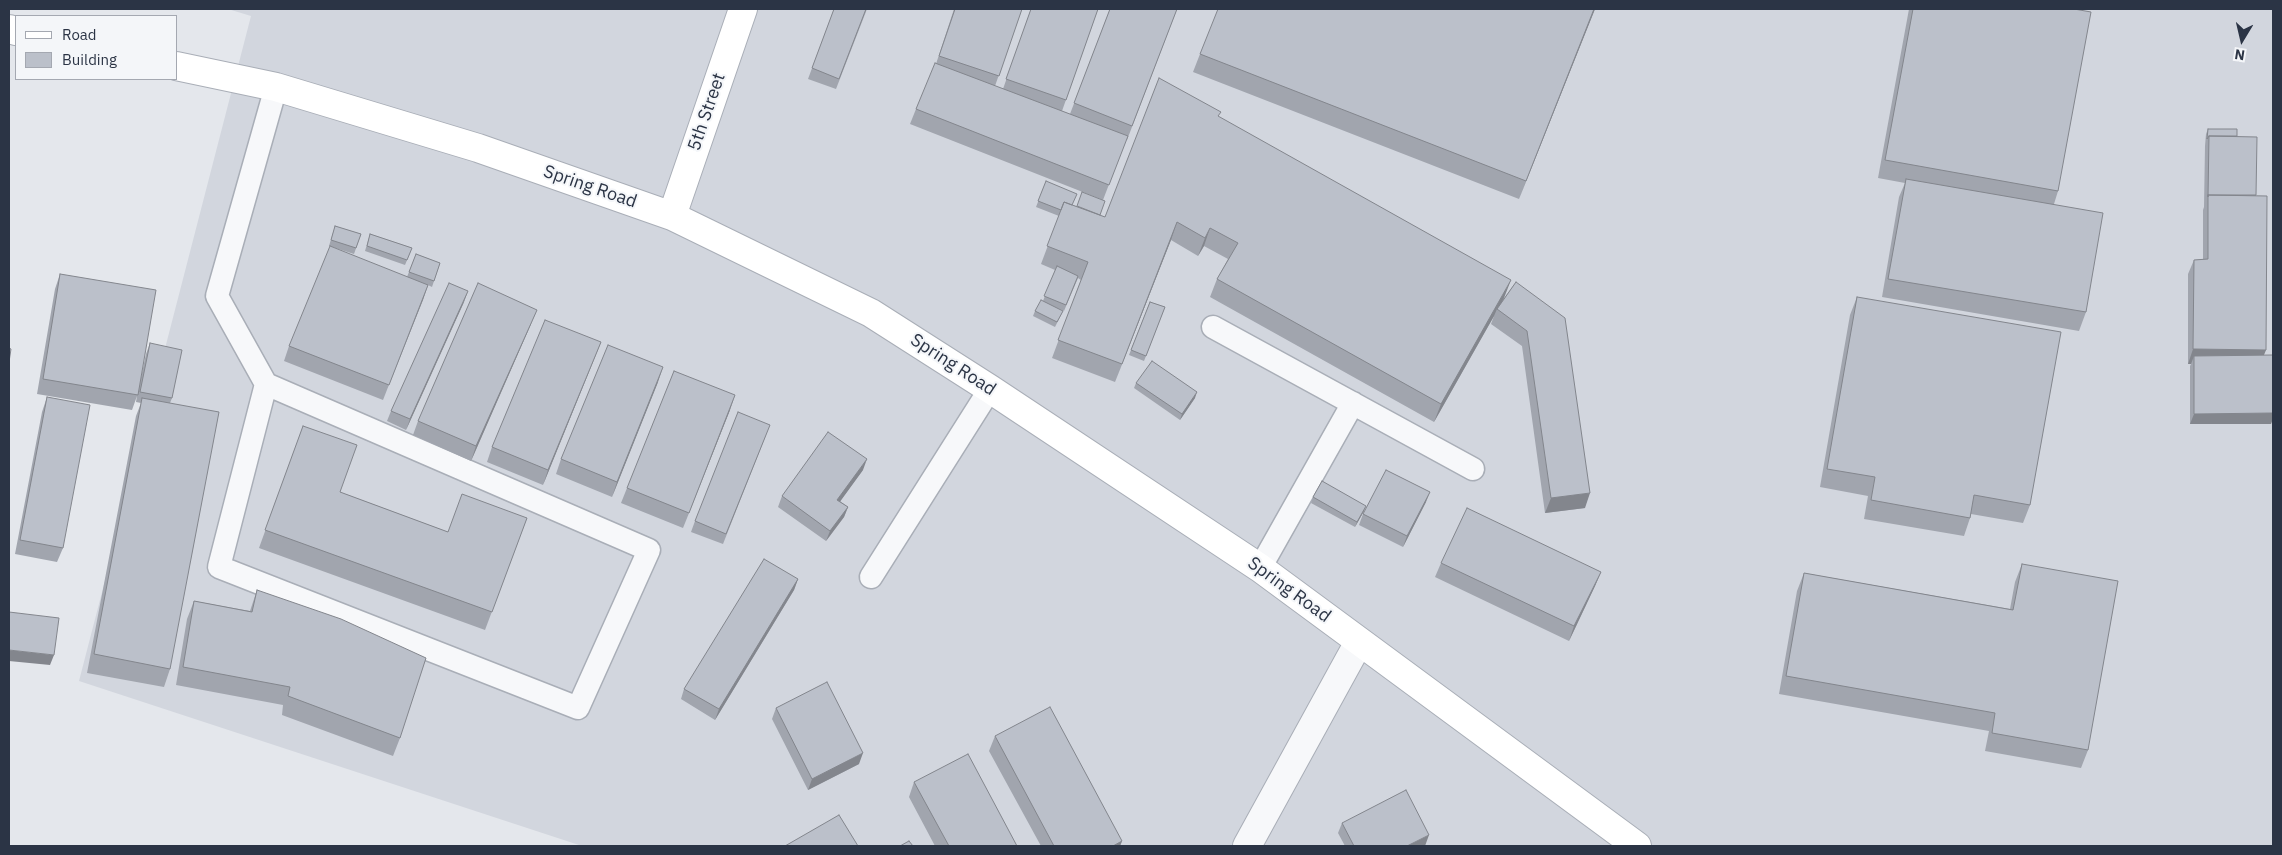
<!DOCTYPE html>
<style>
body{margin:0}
#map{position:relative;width:2282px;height:855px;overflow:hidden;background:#e4e7ec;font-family:"IBM Plex Sans",sans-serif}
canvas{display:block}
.frame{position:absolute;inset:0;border:10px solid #2b3445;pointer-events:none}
.legend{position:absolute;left:15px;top:15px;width:162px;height:65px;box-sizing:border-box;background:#f4f6f9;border:1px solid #a4a8b1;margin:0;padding:6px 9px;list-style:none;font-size:15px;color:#2b3445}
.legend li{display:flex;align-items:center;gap:10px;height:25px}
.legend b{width:25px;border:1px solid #a4a8b1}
.north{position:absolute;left:2217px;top:15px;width:50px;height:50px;-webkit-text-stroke:4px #f4f6f9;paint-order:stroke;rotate:189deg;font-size:14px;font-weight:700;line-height:20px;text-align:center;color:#2b3445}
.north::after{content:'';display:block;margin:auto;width:18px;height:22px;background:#2b3445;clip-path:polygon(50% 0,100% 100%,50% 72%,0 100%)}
</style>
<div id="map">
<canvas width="2282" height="855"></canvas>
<div class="frame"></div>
<ul class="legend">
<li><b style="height:6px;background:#fff"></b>Road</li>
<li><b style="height:14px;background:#bbc0ca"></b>Building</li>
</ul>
<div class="north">N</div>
</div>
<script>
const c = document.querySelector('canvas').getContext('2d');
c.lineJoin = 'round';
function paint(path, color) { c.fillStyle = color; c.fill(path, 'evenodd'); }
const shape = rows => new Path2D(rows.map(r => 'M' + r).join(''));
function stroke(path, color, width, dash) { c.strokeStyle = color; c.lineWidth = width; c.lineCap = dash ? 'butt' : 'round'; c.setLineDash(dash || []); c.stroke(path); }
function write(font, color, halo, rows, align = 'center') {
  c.font = font + ' "IBM Plex Sans",sans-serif'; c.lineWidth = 4; c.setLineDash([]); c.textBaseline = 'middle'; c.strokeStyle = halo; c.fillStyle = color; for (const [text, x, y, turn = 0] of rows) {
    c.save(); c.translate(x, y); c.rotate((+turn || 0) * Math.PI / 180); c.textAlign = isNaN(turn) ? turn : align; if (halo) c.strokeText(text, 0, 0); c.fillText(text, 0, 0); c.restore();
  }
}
paint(shape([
 [228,9,2273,9,2273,846,582,846,79,681,251,16]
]), '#d2d6de');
const lane = shape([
 [1213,327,1473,469],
 [266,384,649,550,578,708,219,567,266,384,217,296,276,87],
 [1260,568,1353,403],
 [871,577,990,389]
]);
const street = shape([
 [1247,846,1359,642]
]);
const secondary = shape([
 [9,29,16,31],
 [176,66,276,87,478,148,672,216,871,313,990,389,1260,568,1637,846],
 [672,216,743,9]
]);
stroke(lane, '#a9aeb7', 25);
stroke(street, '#a9aeb7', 30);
stroke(secondary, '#a9aeb7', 30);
stroke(lane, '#f7f8fa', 22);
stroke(street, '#f7f8fa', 28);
stroke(secondary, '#fff', 28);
paint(shape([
 [834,9,867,9,836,89,808,79],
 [954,9,1022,9,995,86,1003,89,1031,9,1098,9,1062,111,1070,114,1110,9,1177,9,1127,140,1126,140,1103,200,910,124,916,109,936,64],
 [1595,9,1519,199,1193,72,1200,54],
 [1909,9,2074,9,2058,191,2054,204,2086,312,2079,331,1882,297,1899,197,1905,183,1878,178],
 [1219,117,1504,298,1502,301,1516,282,1585,508,1545,513,1522,346,1491,324,1494,316,1434,422,1210,297,1217,279,1228,259,1204,246,1198,256,1171,240,1115,382,1052,358,1081,280,1078,278,1064,311,1053,306,1063,311,1055,327,1033,316,1035,311,1043,301,1055,270,1041,264,1059,216,1036,207,1046,181,1073,205,1105,217],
 [2208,129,2237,136,2256,195,2264,355,2273,413,2273,418,2271,424,2190,424,2190,366,2191,364,2188,364,2188,274,2194,260,2203,259,2203,210,2204,207,2205,146,2206,134],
 [335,226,361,234,354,254,329,246],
 [370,234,412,248,405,265,365,251],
 [416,254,440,263,432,287,428,285,383,400,284,361,289,346,407,277],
 [60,274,138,391,146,354,150,343,172,398,170,403,170,669,164,687,87,673,136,416,141,403,136,402,137,396,132,410,37,394,55,289],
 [1857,297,2030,505,2023,523,1971,514,1970,518,1964,536,1864,519,1868,496,1820,487,1850,315],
 [464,302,406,430,387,421,391,411],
 [1150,302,1165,307,1144,361,1129,355],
 [531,324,471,461,413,435,418,421],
 [601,342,543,485,487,462,492,447],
 [658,382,612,497,556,474,561,459],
 [1136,383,1195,398,1180,420,1134,388],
 [47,397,63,548,57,562,15,554,42,412],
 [730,410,683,528,621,503,627,488],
 [303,426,340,492,448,532,527,518,485,630,259,548],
 [766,435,723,544,691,532,695,521],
 [863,470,840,501,848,507,844,517,826,541,778,507,782,496],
 [1313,497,1364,511,1355,527,1311,503],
 [1426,502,1403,547,1359,525,1363,514],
 [1441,563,1601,572,1595,586,1569,641,1435,577],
 [2022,564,2088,750,2081,768,1985,751,1989,731,1779,694,1797,591,1804,573,2010,609,2015,582],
 [798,579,794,590,715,720,681,699,684,689],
 [257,590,400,738,393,756,282,715,283,705,176,685,187,619,194,601,250,611],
 [776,708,859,764,808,790,772,719],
 [995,736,1122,841,1120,846,1041,846,989,751],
 [914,782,1017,846,935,846,909,797],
 [1342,823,1425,846,1345,846,1338,833]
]), '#a1a5ae');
paint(shape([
 [1594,9,1595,9,1519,199,1526,181],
 [1177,222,1171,240,1115,382,1122,364],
 [1210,228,1204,246,1198,256,1205,238],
 [1511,280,1504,298,1498,310,1497,309,1494,316,1434,422,1441,404],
 [428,285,423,300,383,400,389,385],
 [468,291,464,302,406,430,410,419],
 [537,310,531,324,471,461,476,446],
 [601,342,595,357,543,485,548,470],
 [2193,349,2266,350,2260,365,2194,356,2191,364,2188,364],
 [663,367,658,382,612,497,617,482],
 [1197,392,1195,398,1180,420,1182,414],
 [735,395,730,410,683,528,689,513],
 [2273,413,2273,418,2271,424,2190,424,2194,414],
 [867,459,863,470,834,510,837,500],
 [1430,492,1426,502,1403,547,1407,536],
 [1590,493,1585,508,1545,513,1551,498],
 [1366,506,1364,511,1355,527,1357,522],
 [848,507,844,517,826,541,830,531],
 [1601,572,1595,586,1569,641,1574,626],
 [798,579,794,590,715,720,719,709],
 [9,650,54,655,50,665,9,661],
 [863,753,859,764,808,790,812,779],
 [1429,835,1425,846,1407,846],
 [1122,841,1120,846,1113,846]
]), '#83868d');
const building = shape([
 [834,9,866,9,839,79,812,68,834,9],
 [955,9,1022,9,999,76,939,56,955,9],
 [1031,9,1098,9,1066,100,1006,79,1031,9],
 [1110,9,1177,9,1132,126,1074,103,1110,9],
 [1218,9,1594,9,1526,181,1200,54,1218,9],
 [1913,9,2074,9,2091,12,2058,191,1885,160,1913,9],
 [935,63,1128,136,1109,185,916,109,935,63],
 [1159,78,1221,112,1218,116,1511,280,1441,404,1217,279,1238,243,1210,228,1205,238,1177,222,1122,364,1058,340,1088,262,1047,246,1064,202,1105,217,1159,78],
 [2208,129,2237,129,2237,136,2209,136,2207,139,2208,129],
 [2209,136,2257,137,2256,195,2208,195,2208,197,2209,136],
 [1906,179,2103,213,2086,312,1888,279,1906,179],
 [1046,181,1077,194,1072,205,1064,202,1061,210,1038,201,1046,181],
 [1082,192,1105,201,1100,215,1077,206,1082,192],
 [2208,195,2267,196,2266,350,2193,349,2194,260,2208,259,2208,195],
 [335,226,361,234,356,248,331,240,335,226],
 [370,234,412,248,407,260,367,246,370,234],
 [330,246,428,285,389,385,289,346,330,246],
 [416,254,440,263,434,281,409,272,416,254],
 [1057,266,1078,276,1066,305,1044,296,1057,266],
 [60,274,156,290,138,395,43,379,60,274],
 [1516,282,1565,318,1590,493,1551,498,1527,331,1497,309,1516,282],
 [449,283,468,291,410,419,391,411,449,283],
 [478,283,537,310,476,446,418,421,478,283],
 [1857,297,2061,332,2030,505,1974,495,1970,518,1871,500,1875,477,1827,469,1857,297],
 [1041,300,1063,311,1057,322,1035,311,1041,300],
 [1150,302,1165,307,1146,356,1131,350,1150,302],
 [545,320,601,342,548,470,492,447,545,320],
 [150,343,182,350,172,398,140,392,150,343],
 [608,345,663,367,617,482,561,459,608,345],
 [9,348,11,349,9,362,9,348],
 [2273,355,2273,413,2194,414,2194,356,2273,355],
 [1152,361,1197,392,1182,414,1136,383,1152,361],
 [674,371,735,395,689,513,627,488,674,371],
 [47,397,90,405,63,548,20,540,47,397],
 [142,398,219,412,170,669,94,654,142,398],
 [738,412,770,425,726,534,695,521,738,412],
 [303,426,357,445,340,492,448,532,462,494,527,518,492,612,265,530,303,426],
 [828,432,867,459,837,500,848,507,830,531,782,496,828,432],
 [1386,470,1430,492,1407,536,1363,514,1386,470],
 [1322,481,1366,506,1357,522,1313,497,1322,481],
 [1467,508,1601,572,1574,626,1441,563,1467,508],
 [764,559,798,579,719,709,684,689,764,559],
 [2022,564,2118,581,2088,750,1992,733,1995,713,1786,676,1804,573,2013,610,2022,564],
 [257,590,341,619,426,658,400,738,288,696,290,687,183,667,194,601,252,612,257,590],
 [9,612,59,618,54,655,9,650,9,612],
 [827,682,863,753,812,779,776,708,827,682],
 [1050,707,1122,841,1113,846,1054,846,995,736,1050,707],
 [968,754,1017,846,949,846,914,782,968,754],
 [1406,790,1429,835,1407,846,1354,846,1342,823,1406,790],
 [839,815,858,846,785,846,839,815],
 [909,841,913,846,900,846,909,841]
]);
paint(building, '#bbc0ca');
stroke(building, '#83868d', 1);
write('18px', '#2b3445', '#f4f6f9', [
 ["5th Street",707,112,-71],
 ["Spring Road",590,187,19],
 ["Spring Road",953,365,33],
 ["Spring Road",1289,590,36]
]);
</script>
